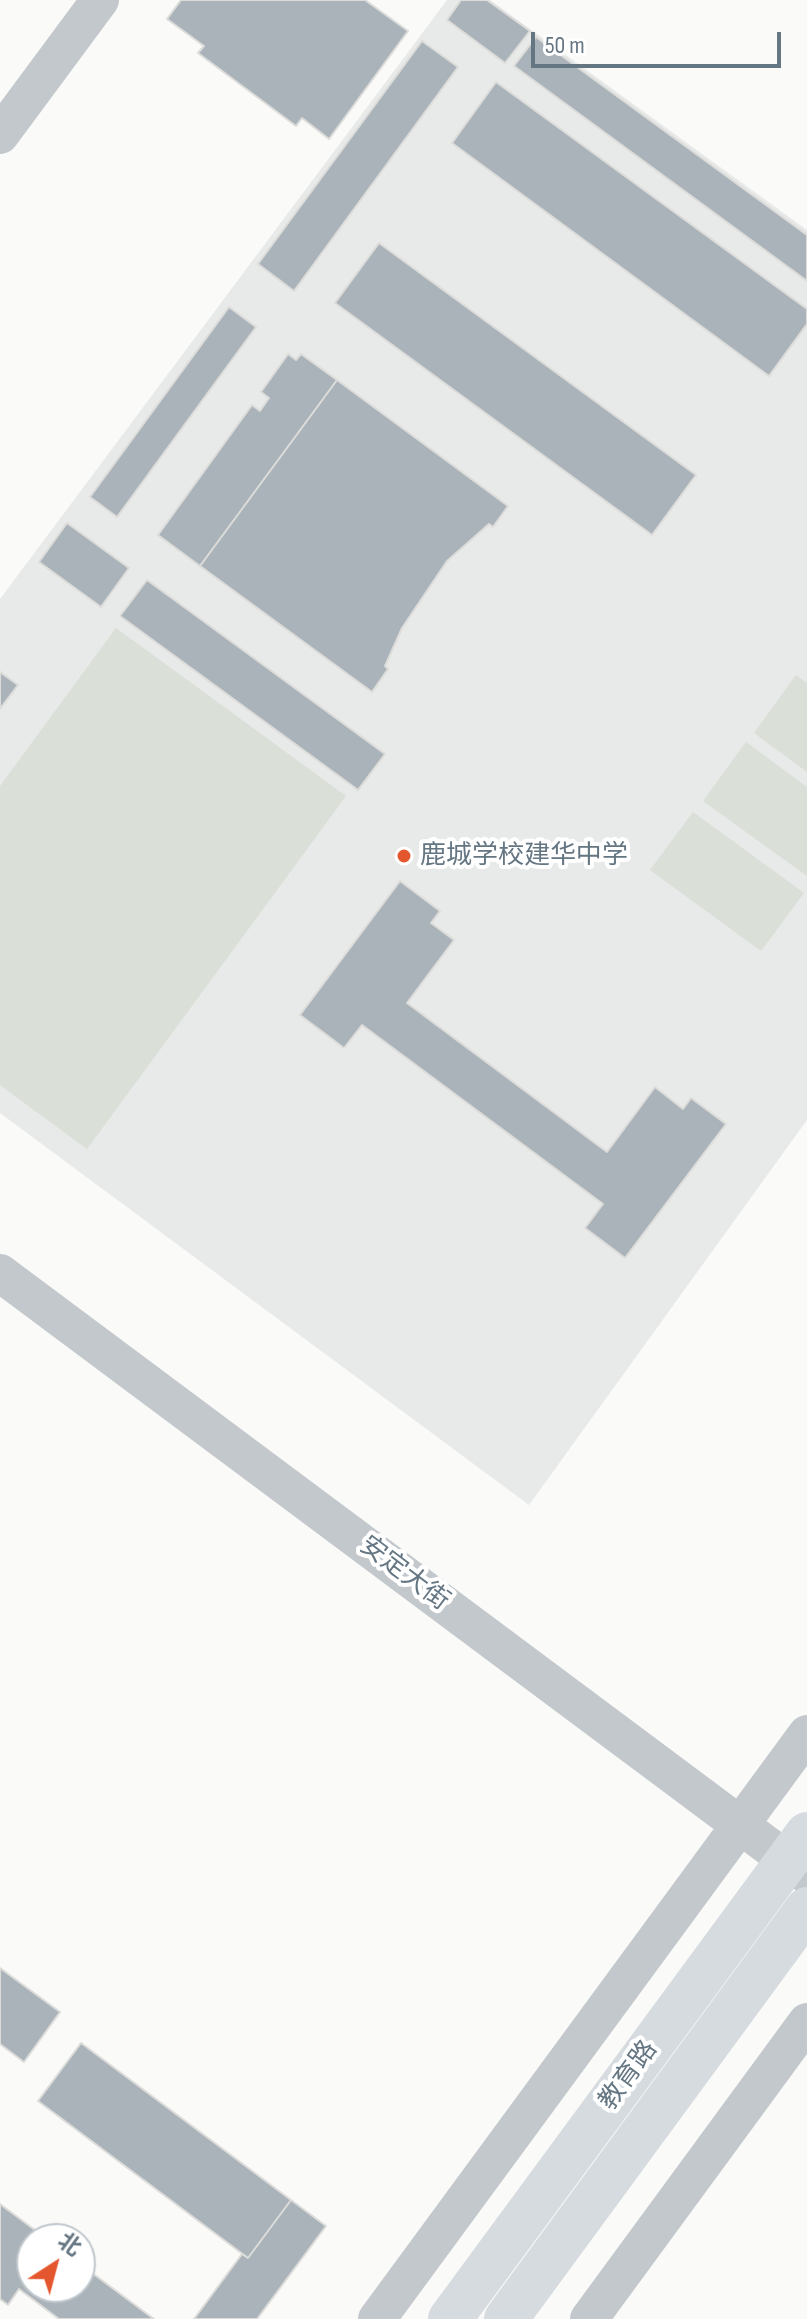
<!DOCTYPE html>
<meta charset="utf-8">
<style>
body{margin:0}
#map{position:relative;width:807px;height:2319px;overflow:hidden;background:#fafaf8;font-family:"Sofia Sans Condensed","Noto Sans SC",sans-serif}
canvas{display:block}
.north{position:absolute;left:16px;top:2223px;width:80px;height:80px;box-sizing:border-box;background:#fff;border:2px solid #c1c8cd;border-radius:50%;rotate:36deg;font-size:22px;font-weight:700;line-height:32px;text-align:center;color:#657683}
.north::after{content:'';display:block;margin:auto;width:28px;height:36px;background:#e4572e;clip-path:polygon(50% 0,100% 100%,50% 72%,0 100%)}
.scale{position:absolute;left:531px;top:32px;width:250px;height:36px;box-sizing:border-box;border:4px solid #657683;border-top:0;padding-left:10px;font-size:24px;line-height:28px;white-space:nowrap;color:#657683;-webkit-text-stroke:6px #fff;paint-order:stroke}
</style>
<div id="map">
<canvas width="807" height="2319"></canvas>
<div class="north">北</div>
<div class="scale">50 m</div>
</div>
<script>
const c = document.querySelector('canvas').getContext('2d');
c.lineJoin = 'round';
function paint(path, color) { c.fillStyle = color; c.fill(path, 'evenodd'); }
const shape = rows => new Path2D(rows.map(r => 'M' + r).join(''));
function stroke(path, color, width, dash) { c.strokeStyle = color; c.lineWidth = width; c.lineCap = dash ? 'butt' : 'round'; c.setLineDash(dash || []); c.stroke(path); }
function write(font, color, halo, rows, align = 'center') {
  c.font = font + ' "Sofia Sans Condensed","Noto Sans SC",sans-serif'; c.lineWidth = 8; c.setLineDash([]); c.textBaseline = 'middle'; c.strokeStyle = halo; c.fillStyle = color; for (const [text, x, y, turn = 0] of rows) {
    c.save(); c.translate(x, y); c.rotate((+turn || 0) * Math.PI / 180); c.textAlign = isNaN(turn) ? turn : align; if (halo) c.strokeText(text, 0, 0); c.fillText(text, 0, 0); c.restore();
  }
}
paint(shape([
 [447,0,490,0,807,230,807,1120,529,1505,0,1113,0,599]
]), '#e8e9e9');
paint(shape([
 [116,628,346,796,87,1149,0,1085,0,786],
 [796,675,807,683,807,772,754,733],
 [746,742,807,787,807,876,703,801],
 [693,812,804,893,761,951,650,870]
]), '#dadfd7');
const building = shape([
 [181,0,365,0,408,31,329,139,302,118,296,126,198,53,204,46,167,19,181,0],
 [461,0,487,0,530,31,505,63,447,20,461,0],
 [536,37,807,235,807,281,514,66,536,37],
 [422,41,458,67,294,291,258,264,422,41],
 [496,82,807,309,807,324,769,376,452,143,496,82],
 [379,243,696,475,652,535,335,303,379,243],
 [229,307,256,327,117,517,90,497,229,307],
 [288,354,296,360,301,354,337,380,200,566,158,535,252,405,260,411,269,398,261,392,288,354],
 [337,380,508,506,493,527,489,524,447,561,402,628,385,666,388,669,372,692,200,566,337,380],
 [67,523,129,568,101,607,39,562,67,523],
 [147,580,385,754,358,790,120,616,147,580],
 [0,672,18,685,0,709,0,672],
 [400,881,440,911,431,923,454,940,407,1003,607,1152,655,1087,683,1109,691,1098,726,1124,625,1258,585,1228,603,1204,362,1025,344,1048,300,1015,400,881],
 [0,1968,60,2012,24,2062,0,2044,0,1968],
 [81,2043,291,2200,248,2258,38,2101,81,2043],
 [291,2200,326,2226,257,2319,194,2319,242,2254,248,2258,291,2200],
 [0,2204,47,2239,32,2239,32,2287,80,2287,80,2264,154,2319,59,2319,19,2289,8,2305,0,2299,0,2204]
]);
paint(building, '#aab3b9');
stroke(building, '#dcdcda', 2);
stroke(shape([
 [0,135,100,0],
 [0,1273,807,1875],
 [377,2319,807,1734],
 [589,2319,807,2022]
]), '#c3c8cc', 38);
stroke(shape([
 [450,2319,807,1834],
 [506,2319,807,1909]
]), '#d6dbdf', 44);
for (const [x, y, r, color] of [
 [404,856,8,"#e4572e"]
]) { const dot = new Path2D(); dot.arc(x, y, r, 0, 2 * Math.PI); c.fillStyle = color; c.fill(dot); stroke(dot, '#fff', 3); }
write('26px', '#657683', '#fff', [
 ["鹿城学校建华中学",420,856]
], 'left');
write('26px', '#657683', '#fff', [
 ["安定大街",404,1574,37],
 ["教育路",629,2076,-54]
]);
</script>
